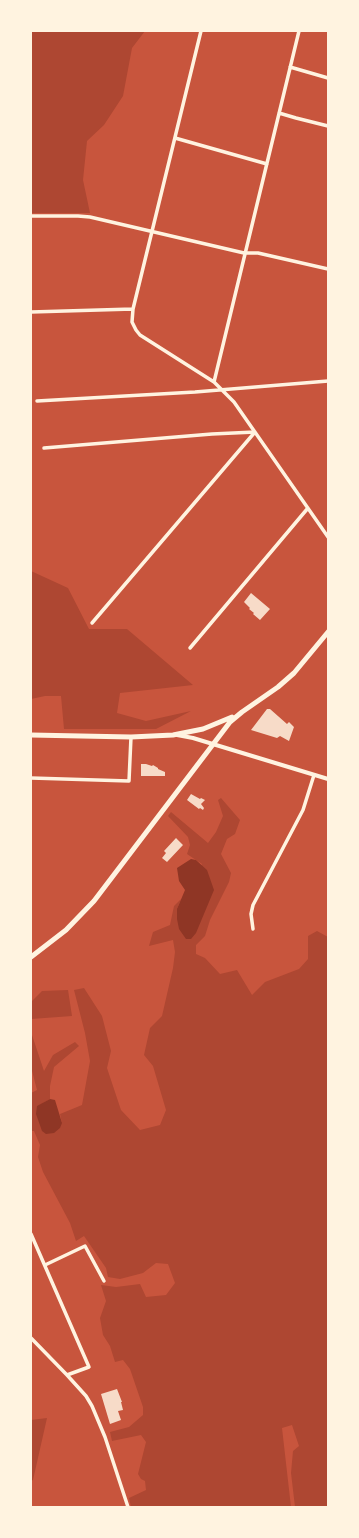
<!DOCTYPE html>
<style>
body{margin:0}
#map{position:relative;width:359px;height:1538px;overflow:hidden;background:#c8553d;font-family:"Sofia Sans Condensed",sans-serif}
canvas{display:block}
.frame{position:absolute;inset:0;border:32px solid #fff3e0;pointer-events:none}
</style>
<div id="map">
<canvas width="359" height="1538"></canvas>
<div class="frame"></div>
</div>
<script>
const c = document.querySelector('canvas').getContext('2d');
c.lineJoin = 'round';
function paint(path, color) { c.fillStyle = color; c.fill(path, 'evenodd'); }
const shape = rows => new Path2D(rows.map(r => 'M' + r).join(''));
function stroke(path, color, width, dash) { c.strokeStyle = color; c.lineWidth = width; c.lineCap = dash ? 'butt' : 'round'; c.setLineDash(dash || []); c.stroke(path); }
paint(shape([
 [31,31,145,31,132,48,123,96,104,125,87,141,83,180,90,213,31,213],
 [31,571,68,588,89,629,127,629,193,685,120,693,117,713,146,721,191,711,156,729,64,729,61,696,45,696,31,699],
 [221,798,240,820,235,834,227,839,221,854,231,873,229,882,210,920,205,936,196,945,196,954,205,958,220,974,237,970,252,995,265,982,299,969,308,959,308,936,317,931,328,937,328,1507,295,1507,291,1473,293,1451,299,1446,292,1425,282,1428,291,1507,131,1507,129,1498,146,1490,145,1481,141,1479,138,1474,146,1442,141,1435,112,1441,110,1432,129,1427,143,1415,143,1407,130,1369,123,1360,115,1362,110,1346,103,1335,100,1318,106,1301,101,1285,116,1287,140,1284,146,1297,166,1295,175,1283,168,1264,156,1263,143,1273,120,1279,108,1277,106,1268,84,1236,76,1241,70,1223,43,1172,38,1157,40,1145,34,1131,31,1131,31,1093,37,1090,31,1067,31,1032,44,1071,53,1055,75,1042,79,1046,54,1067,50,1086,50,1099,40,1105,62,1123,60,1114,82,1105,90,1061,85,1033,74,990,84,988,102,1016,111,1051,107,1068,121,1110,140,1130,160,1125,166,1110,153,1066,144,1055,150,1028,162,1016,173,968,175,952,173,940,149,946,153,932,170,925,174,906,181,899,177,909,202,864,187,854,190,845,188,837,168,816,171,812,208,843,216,832,223,816,218,800],
 [68,990,72,1016,31,1019,31,1002,42,991],
 [47,1418,33,1480,31,1481,31,1420]
]), '#ae4732');
paint(shape([
 [191,859,196,860,207,870,214,890,196,933,191,939,186,939,179,929,177,919,177,909,185,890,179,881,177,868],
 [50,1099,55,1100,62,1123,60,1128,54,1133,46,1134,42,1131,36,1114,37,1106]
]), '#8f3625');
paint(shape([
 [251,593,270,609,260,620,253,614,254,613,249,609,250,608,244,602],
 [267,709,270,709,287,724,289,722,294,727,289,741,280,736,277,738,251,730],
 [141,764,146,764,152,766,153,765,158,768,158,769,165,772,165,776,141,776],
 [191,794,200,799,201,798,205,800,201,804,204,808,203,810,200,808,199,809,187,800],
 [176,838,183,845,167,862,162,858,166,853,164,851],
 [117,1389,122,1402,121,1402,123,1410,118,1411,121,1420,110,1424,101,1394]
]), '#f7dbc8');
stroke(shape([
 [201,31,133,309,132,322,136,330,140,335,214,382,234,402,328,537],
 [290,67,328,78],
 [279,113,296,118,328,126],
 [175,138,267,164],
 [31,216,78,216,90,217,244,253,258,253,328,269],
 [31,312,133,309],
 [214,382,299,31],
 [37,401,195,392,328,381],
 [44,448,212,434,255,432],
 [92,623,255,432],
 [190,648,308,508],
 [31,778,129,781,131,737],
 [253,929,251,914,253,905,303,810,314,775],
 [31,1234,89,1367,67,1375],
 [45,1265,85,1246,104,1281],
 [31,1338,67,1375,86,1396,92,1406,105,1437,128,1507]
]), '#fff3e0', 3.5);
stroke(shape([
 [177,735,193,738,328,779]
]), '#fff3e0', 4);
stroke(shape([
 [31,735,131,737,173,735,203,729,232,717],
 [31,957,66,930,94,901,230,722,242,712,278,687,294,673,328,632]
]), '#fff3e0', 5);
</script>
